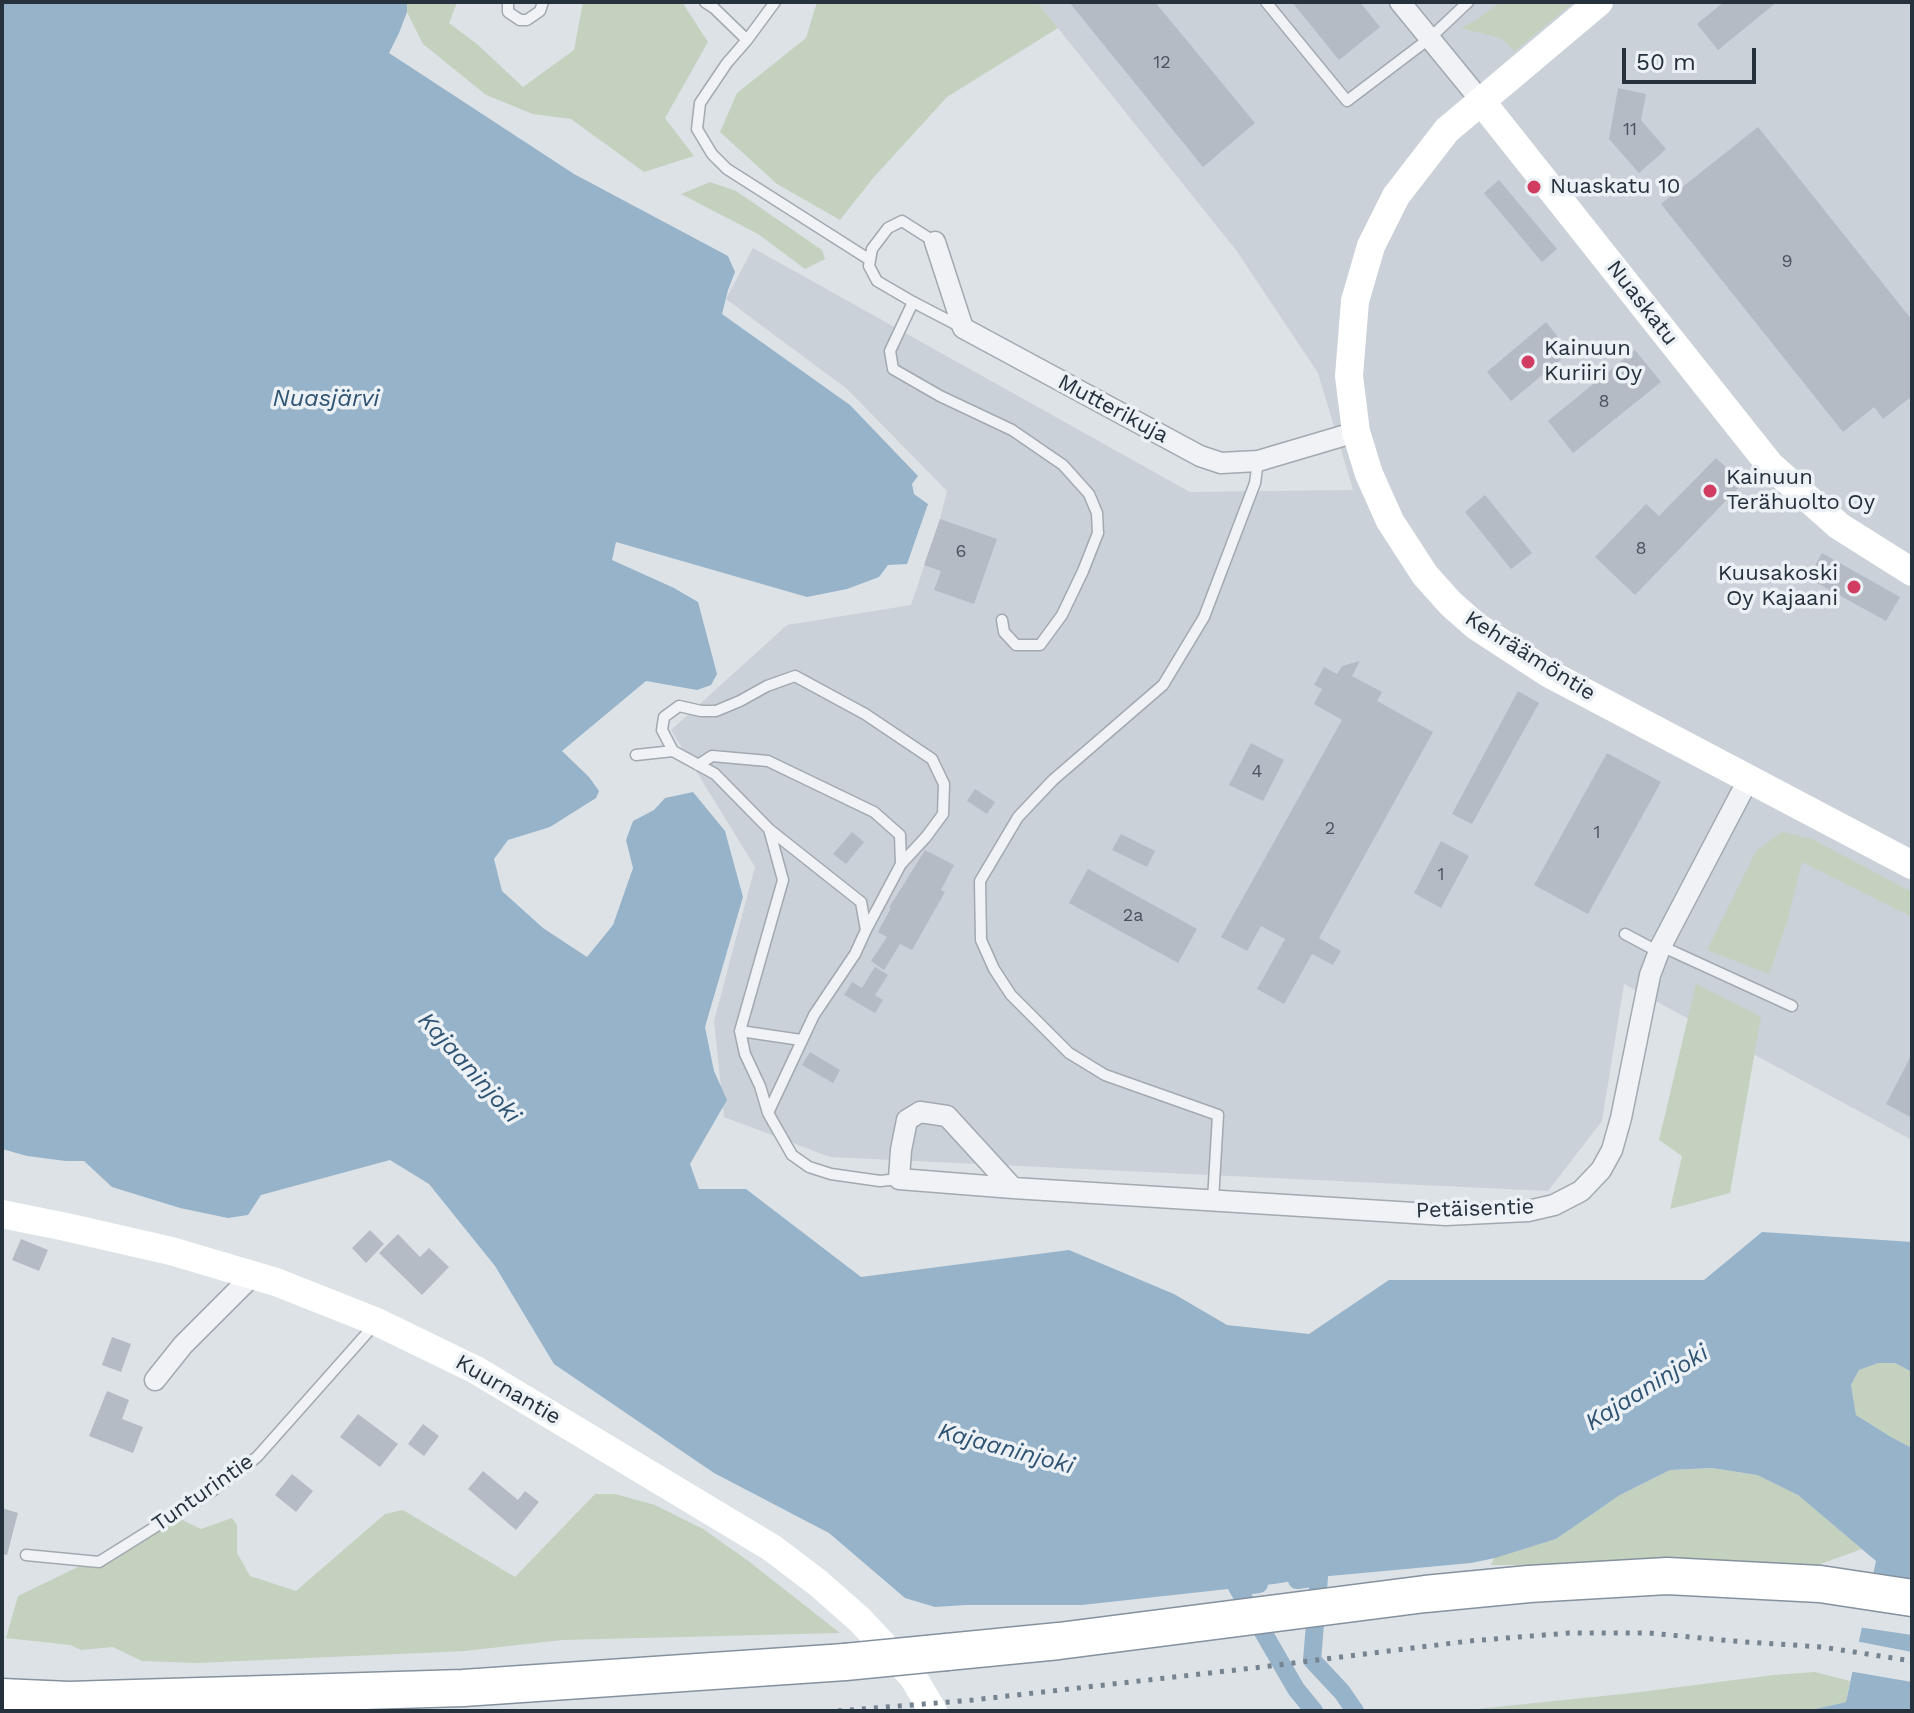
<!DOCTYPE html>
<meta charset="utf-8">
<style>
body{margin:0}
#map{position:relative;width:1914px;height:1713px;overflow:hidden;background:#dde2e7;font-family:"Work Sans",sans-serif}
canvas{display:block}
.frame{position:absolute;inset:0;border:4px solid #26313e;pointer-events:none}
.scale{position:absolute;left:1622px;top:48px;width:134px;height:36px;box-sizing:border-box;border:4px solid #26313e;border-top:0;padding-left:10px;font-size:24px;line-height:28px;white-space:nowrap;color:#26313e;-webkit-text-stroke:6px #ecf1f5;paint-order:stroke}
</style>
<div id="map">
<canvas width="1914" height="1713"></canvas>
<div class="frame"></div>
<div class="scale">50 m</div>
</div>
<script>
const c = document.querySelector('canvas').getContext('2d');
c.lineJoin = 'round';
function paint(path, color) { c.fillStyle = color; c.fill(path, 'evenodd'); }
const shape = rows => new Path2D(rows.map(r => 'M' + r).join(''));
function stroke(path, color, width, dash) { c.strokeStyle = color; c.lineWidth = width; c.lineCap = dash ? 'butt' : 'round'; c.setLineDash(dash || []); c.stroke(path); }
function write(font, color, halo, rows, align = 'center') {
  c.font = font + ' "Work Sans",sans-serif'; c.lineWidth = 7; c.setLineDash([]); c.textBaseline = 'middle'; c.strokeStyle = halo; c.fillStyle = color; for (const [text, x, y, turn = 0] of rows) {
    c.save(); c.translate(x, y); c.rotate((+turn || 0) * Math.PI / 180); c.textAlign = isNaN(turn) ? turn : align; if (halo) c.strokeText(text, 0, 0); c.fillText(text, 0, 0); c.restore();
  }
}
paint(shape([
 [1037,2,1912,2,1912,1140,1624,984,1602,1121,1548,1191,830,1157,724,1117,714,1021,755,867,671,730,787,625,911,605,940,519,947,491,847,389,726,299,753,248,1190,492,1353,490,1318,373,1236,250]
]), '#cbd1d9');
paint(shape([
 [407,2,457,2,449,23,477,44,523,87,574,50,583,2,682,2,708,42,665,118,694,156,644,172,571,119,533,114,486,95,423,44,407,12],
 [817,2,1037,2,1058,28,947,97,874,177,840,220,777,184,720,132,737,93,806,38],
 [1501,2,1574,2,1515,51,1500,38,1461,28,1479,18],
 [710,182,736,191,822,250,825,259,805,269,758,234,681,194],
 [1782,832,1812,839,1912,892,1912,917,1802,862,1787,922,1769,974,1707,950,1756,851],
 [1696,984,1761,1017,1730,1193,1670,1209,1682,1156,1659,1140],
 [1878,1363,1895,1363,1912,1372,1912,1448,1891,1437,1856,1415,1851,1385,1859,1370],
 [1712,1468,1757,1475,1798,1495,1862,1549,1815,1566,1491,1565,1494,1558,1556,1539,1620,1495,1670,1470],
 [595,1494,615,1494,655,1505,703,1529,747,1560,840,1633,562,1640,465,1651,197,1663,142,1661,113,1647,81,1650,70,1645,6,1638,18,1596,80,1566,109,1559,174,1516,201,1529,232,1518,237,1525,237,1553,250,1576,296,1591,385,1514,403,1510,515,1577],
 [1815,1672,1850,1681,1846,1702,1807,1711,1457,1711,1632,1693,1774,1675]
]), '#c4d1be');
paint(shape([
 [2,2,407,2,407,12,399,33,389,53,574,174,728,256,735,272,728,290,722,314,850,405,918,476,912,484,914,494,928,504,907,564,888,565,879,577,847,589,807,597,616,542,612,560,674,588,698,602,717,674,711,685,697,690,646,681,562,751,589,777,599,791,596,798,550,827,508,840,494,859,502,891,543,928,587,957,613,925,633,868,626,840,633,821,654,810,665,798,693,792,725,831,743,897,705,1027,714,1071,727,1100,690,1164,699,1189,746,1189,861,1277,1069,1250,1174,1294,1227,1325,1309,1334,1389,1280,1704,1280,1762,1232,1912,1242,1912,1372,1895,1363,1878,1363,1859,1370,1851,1385,1856,1415,1891,1437,1912,1448,1912,1711,1807,1711,1846,1702,1876,1561,1798,1495,1757,1475,1712,1468,1670,1470,1620,1495,1556,1539,1495,1558,1471,1563,1319,1577,1274,1584,1082,1605,966,1605,935,1607,905,1598,829,1533,714,1473,554,1364,495,1266,429,1184,390,1160,261,1195,248,1215,228,1218,180,1208,112,1187,84,1161,66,1161,27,1156,2,1149]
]), '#96b3c9');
paint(shape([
 [1868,1578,1912,1585,1912,1635,1858,1627],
 [1855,1641,1912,1652,1912,1682,1848,1671]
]), '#dde2e7');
stroke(shape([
 [1297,1580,1319,1577,1312,1660,1342,1692,1355,1711],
 [1259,1584,1237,1587,1296,1689,1314,1711]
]), '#96b3c9', 18);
paint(shape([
 [1069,2,1155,2,1255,123,1203,167],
 [1292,2,1360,2,1380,27,1339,60],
 [1724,2,1777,2,1718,50,1697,24],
 [1618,88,1646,94,1641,120,1666,149,1639,173,1609,139],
 [1758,127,1912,320,1912,396,1883,419,1874,407,1843,432,1661,204],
 [1499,180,1557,249,1542,262,1484,193],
 [1546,322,1570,352,1511,401,1487,372],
 [1635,350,1661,382,1573,453,1548,421],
 [1716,458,1743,483,1635,595,1595,557,1646,504,1659,516],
 [1485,495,1532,553,1511,569,1465,512],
 [940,519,997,539,974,604,934,590,941,571,924,565],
 [1822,553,1900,597,1886,621,1808,578],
 [1360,661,1352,676,1382,692,1377,701,1433,732,1319,938,1341,951,1333,965,1312,954,1284,1004,1257,989,1285,939,1261,926,1247,951,1221,937,1342,720,1314,704,1322,689,1314,685,1324,667,1337,674,1342,666],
 [1518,691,1539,703,1472,824,1452,814],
 [1251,743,1284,760,1263,801,1229,785],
 [1607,753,1661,782,1588,914,1534,885],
 [975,789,995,802,987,814,967,801],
 [852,832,864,842,846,864,833,854],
 [1121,834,1155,851,1147,867,1112,850],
 [1441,841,1469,856,1441,908,1414,893],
 [925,850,954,865,941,890,945,892,912,950,900,944,884,970,871,961,887,937,878,932,891,908,889,908],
 [1088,869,1197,929,1178,963,1069,903],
 [875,967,888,975,875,995,883,1000,875,1013,844,995,852,982,862,988],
 [810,1052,840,1070,833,1083,802,1065],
 [1912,1054,1912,1118,1886,1104],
 [370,1230,384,1244,366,1263,352,1248],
 [398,1234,420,1257,429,1248,449,1267,422,1295,379,1253],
 [21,1239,48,1250,39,1271,12,1260],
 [112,1337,131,1344,121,1372,102,1365],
 [107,1391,129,1400,122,1419,143,1427,133,1453,89,1436],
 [358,1414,398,1444,380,1467,340,1437],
 [423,1424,439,1436,424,1456,408,1444],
 [483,1471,518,1500,525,1491,539,1502,516,1530,468,1489],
 [292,1474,313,1491,296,1512,275,1495],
 [2,1508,18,1513,7,1555,2,1554]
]), '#b4bbc4');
const lane = shape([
 [508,2,508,12,520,20,527,20,540,11,543,2],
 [705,2,714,8,747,40],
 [775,2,747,40,727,63,700,103,697,129,712,154,727,169,870,260],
 [1266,2,1347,101,1430,38,1468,2],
 [935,242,902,221,888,228,872,249,869,266,877,281,913,302,961,327],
 [913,302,890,351,893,369,940,396,1012,430,1063,465,1089,494,1097,513,1098,533,1083,571,1062,615,1040,645,1016,645,1004,632,1002,620],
 [673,751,662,730,664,717,679,706,701,711,716,711,740,701,767,686,795,676,865,714,932,759,944,784,943,814,926,837,901,864],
 [636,755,673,751,715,774,769,829,783,880,740,1031,745,1054,760,1086,768,1113,792,1155,809,1167,831,1174,880,1181,899,1179],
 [698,765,712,756,768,761,874,812,900,835,901,864,866,930],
 [1625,934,1659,952],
 [1661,946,1792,1006],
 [740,1031,801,1040],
 [768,1113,814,1015,855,954,866,930,861,902,770,830],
 [1213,1200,1218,1115,1105,1075,1069,1053,1011,995,994,969,981,940,980,881,1018,817,1053,780,1163,685,1204,617,1255,483,1258,461],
 [26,1555,99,1562,211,1492,257,1457,376,1323]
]);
const street = shape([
 [1400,2,1481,101],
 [935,242,963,328,1200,456,1221,463,1258,461,1356,432],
 [1013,1188,947,1116,920,1112,907,1120,901,1150,899,1179,1013,1188,1446,1215,1528,1211,1554,1205,1581,1191,1601,1170,1612,1150,1621,1118,1650,975,1661,946,1748,780],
 [155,1380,183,1345,253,1275]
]);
const highway = shape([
 [947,1652,1059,1641,1425,1594,1529,1584,1667,1576,1820,1584,1912,1598],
 [2,1697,69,1700,463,1688,845,1662]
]);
stroke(lane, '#a2a9b1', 13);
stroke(street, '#a2a9b1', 23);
stroke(highway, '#84919e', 39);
stroke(lane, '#f0f2f6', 10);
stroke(street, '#f0f2f6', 20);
stroke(shape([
 [1599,2,1447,130,1396,196,1371,246,1355,301,1349,376,1356,432,1369,474,1390,521,1425,575,1451,604,1476,626,1548,673,1912,865],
 [1481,101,1770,465,1839,526,1912,572],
 [2,1214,66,1227,171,1251,276,1282,377,1322,476,1370,772,1548,818,1583,860,1620,913,1677,933,1711]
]), '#fff', 28);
stroke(highway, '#fff', 36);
stroke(shape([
 [838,1711,973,1700,1262,1667,1469,1641,1569,1633,1649,1633,1732,1641,1822,1647,1912,1661]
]), '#768391', 5, [4, 8]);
const highwayBridge = shape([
 [845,1662,947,1652]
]);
stroke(highwayBridge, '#84919e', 39, []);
stroke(highwayBridge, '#fff', 36);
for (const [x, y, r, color] of [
 [1534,187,8,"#d23c60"],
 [1528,362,8,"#d23c60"],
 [1710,491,8,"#d23c60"],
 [1854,587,8,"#d23c60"]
]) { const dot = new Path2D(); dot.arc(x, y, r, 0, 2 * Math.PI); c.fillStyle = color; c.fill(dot); stroke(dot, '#ecf1f5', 3); }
write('18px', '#4a5460', null, [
 ["12",1162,63],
 ["11",1630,130],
 ["9",1787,262],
 ["8",1604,402],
 ["8",1641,549],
 ["6",961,552],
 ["4",1257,772],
 ["2",1330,829],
 ["1",1597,833],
 ["1",1441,875],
 ["2a",1133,916]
]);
write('22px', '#26313e', '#ecf1f5', [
 ["Nuaskatu 10",1550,187],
 ["Kainuun",1544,349],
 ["Kuriiri Oy",1544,374],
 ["Kainuun",1726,478],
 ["Terähuolto Oy",1726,503],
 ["Kuusakoski",1838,574,"right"],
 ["Oy Kajaani",1838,599,"right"]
], 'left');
write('22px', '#26313e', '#ecf1f5', [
 ["Nuaskatu",1642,303,52],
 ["Mutterikuja",1113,409,28],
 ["Kehräämöntie",1530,656,32],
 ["Petäisentie",1475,1209,-2],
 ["Kuurnantie",508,1390,30],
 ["Tunturintie",203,1493,-35]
]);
write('italic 24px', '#2f5373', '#ecf1f5', [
 ["Nuasjärvi",326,399],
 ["Kajaaninjoki",469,1068,48],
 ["Kajaaninjoki",1647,1388,-32],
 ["Kajaaninjoki",1006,1449,15]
]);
</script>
